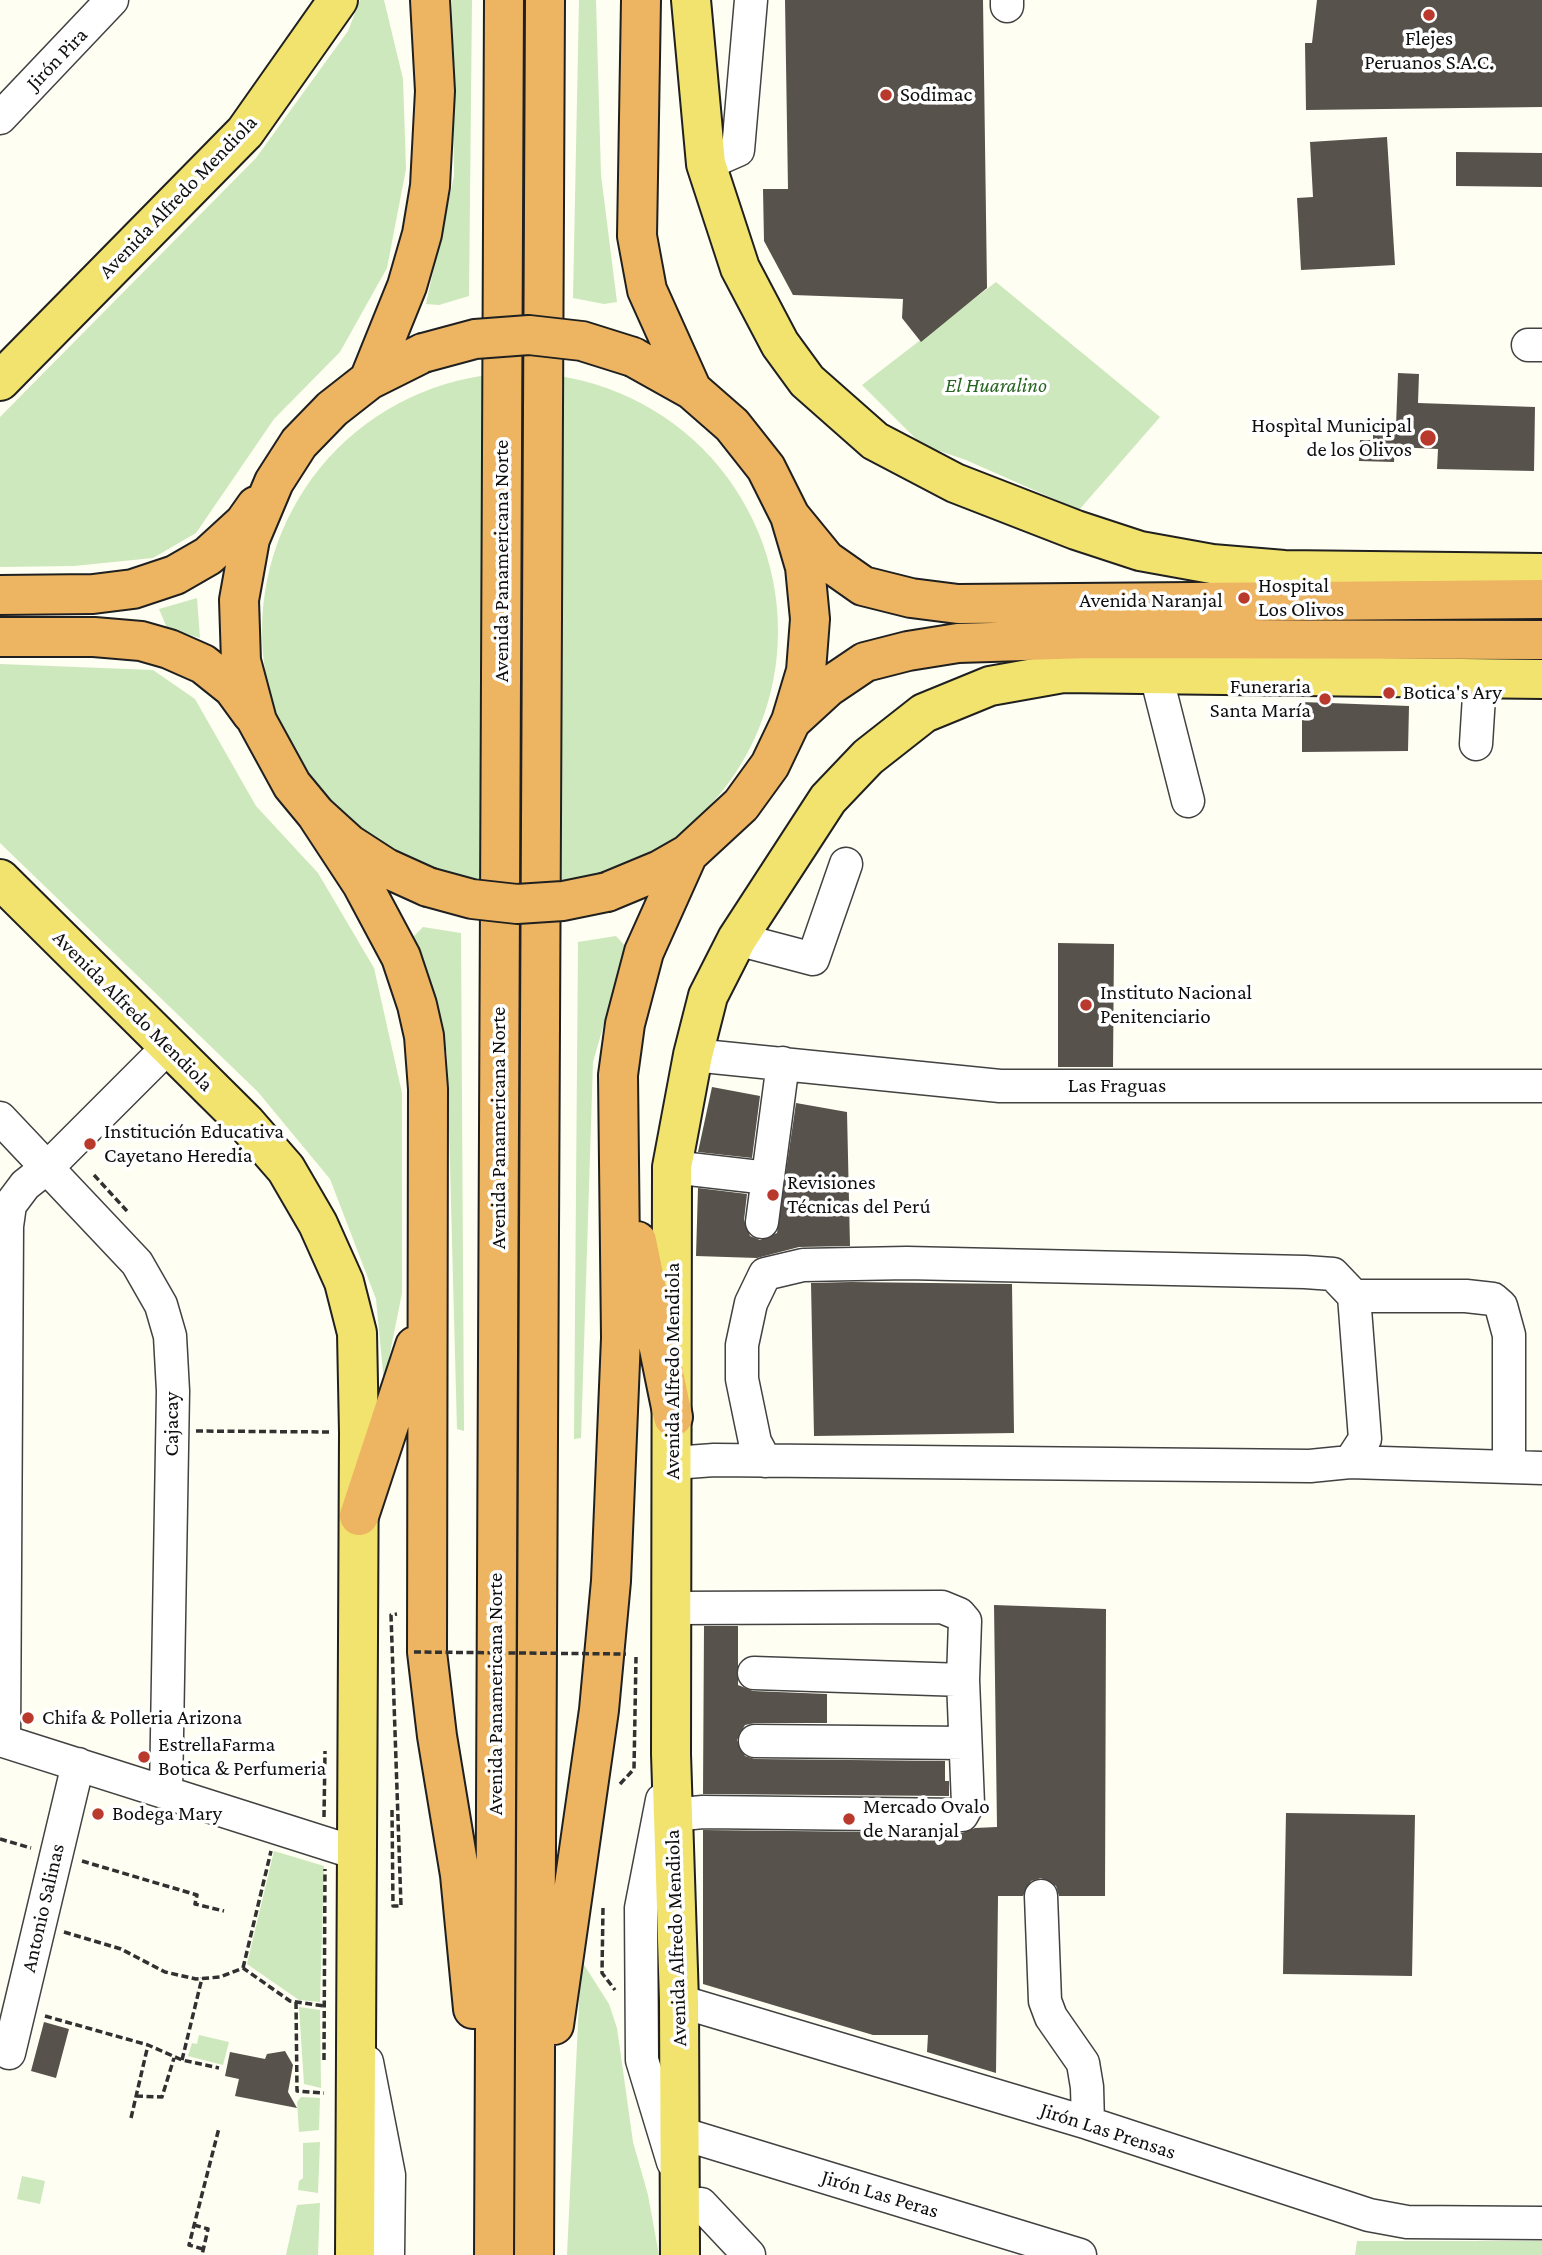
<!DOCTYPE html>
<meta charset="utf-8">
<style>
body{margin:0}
canvas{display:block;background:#fefef2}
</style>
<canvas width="1542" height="2255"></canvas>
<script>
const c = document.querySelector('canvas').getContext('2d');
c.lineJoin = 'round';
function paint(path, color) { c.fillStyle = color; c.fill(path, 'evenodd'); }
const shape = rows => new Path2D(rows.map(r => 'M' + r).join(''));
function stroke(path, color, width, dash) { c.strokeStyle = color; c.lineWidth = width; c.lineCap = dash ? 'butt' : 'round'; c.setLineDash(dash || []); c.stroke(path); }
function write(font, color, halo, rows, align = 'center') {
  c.font = font + ' "Crimson Pro",serif'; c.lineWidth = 7; c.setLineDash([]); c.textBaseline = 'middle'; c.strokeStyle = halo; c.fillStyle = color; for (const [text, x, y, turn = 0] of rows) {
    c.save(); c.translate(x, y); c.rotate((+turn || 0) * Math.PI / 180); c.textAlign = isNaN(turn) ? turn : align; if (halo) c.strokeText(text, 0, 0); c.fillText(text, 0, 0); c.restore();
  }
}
paint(shape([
 [360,0,384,0,403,79,406,169,387,268,340,352,274,419,196,533,153,558,74,566,0,567,0,417,256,158,348,31],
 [452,0,472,0,469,296,439,305,426,304,454,176],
 [579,0,596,0,601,175,617,302,604,304,573,298],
 [996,282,1160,417,1079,510,966,460,922,445,862,385],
 '262 631a258 258 0 1 1 516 0a258 258 0 1 1-516 0Z',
 [197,598,200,638,167,628,159,609],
 [0,664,153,670,195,699,256,806,318,873,374,968,402,1093,402,1293,384,1383,376,1299,330,1179,258,1092,0,843],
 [423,927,461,933,464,1431,457,1429,447,1053,413,937],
 [616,936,626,947,593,1062,581,1438,574,1439,578,942],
 [274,1851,324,1866,320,2002,299,2000,247,1964],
 [581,1960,609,2004,617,2028,633,2142,648,2195,659,2255,567,2255],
 [299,2007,320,2010,321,2088,304,2084],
 [199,2035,229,2042,223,2065,188,2056,192,2043,197,2044],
 [301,2097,320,2098,319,2130,299,2132,297,2102],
 [320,2142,318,2193,298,2190,299,2181,303,2178,303,2143],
 [22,2176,45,2181,40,2204,17,2199],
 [320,2203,318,2255,286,2255,297,2205],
 [1357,2241,1542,2241,1542,2255,1355,2255]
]), '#cde8bc');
paint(shape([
 [785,0,983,0,987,288,921,342,902,318,903,299,793,295,764,241,763,189,788,189],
 [1317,0,1542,0,1542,107,1306,110,1305,43,1312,43],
 [1387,137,1395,265,1301,270,1297,198,1313,197,1310,142],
 [1456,152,1542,153,1542,187,1456,186],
 [1398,373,1419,374,1418,403,1535,407,1534,471,1437,469,1438,449,1395,447,1394,462,1359,461,1360,440,1373,440,1373,425,1396,426],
 [1302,702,1409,706,1408,751,1302,752],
 [1058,943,1114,944,1113,1067,1058,1067],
 [712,1087,760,1096,752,1158,698,1152],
 [796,1103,847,1112,850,1246,799,1247,757,1258,696,1256,698,1188,747,1194,744,1220,750,1236,760,1240,777,1233],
 [851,1282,1012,1284,1014,1433,814,1436,811,1283],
 [994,1605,1106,1609,1105,1896,1059,1896,1056,1886,1041,1878,1031,1881,1023,1896,998,1896,996,2073,927,2052,928,2035,873,2035,703,1984,703,1830,962,1833,975,1828,997,1827],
 [704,1626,738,1626,738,1685,753,1691,827,1694,827,1723,755,1723,745,1725,737,1740,745,1756,755,1759,945,1761,945,1781,949,1781,949,1796,703,1794],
 [1286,1813,1415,1815,1412,1976,1283,1974],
 [44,2022,69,2029,56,2078,31,2071],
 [285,2051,293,2065,288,2092,297,2108,235,2096,239,2079,225,2076,230,2052,265,2059,267,2054]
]), '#57524c');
const minor = shape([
 [1007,0,1007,6],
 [0,118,112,0],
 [706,164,738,150,751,0],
 [1528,345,1542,345],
 [1156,675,1188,801],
 [1476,744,1480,680],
 [737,939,813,959,846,864],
 [693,1055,1000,1086,1542,1086],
 [0,1118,137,1263,161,1305,170,1336,173,1391,166,1792],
 [672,1167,768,1178],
 [762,1222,783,1063],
 [1354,1296,1466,1296,1493,1299,1501,1306,1509,1335,1509,1467],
 [1350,1462,1542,1468],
 [674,1463,714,1460,1310,1466,1350,1462,1365,1439,1354,1296,1333,1274,1305,1272,907,1263,803,1265,765,1274,751,1303,742,1345,742,1379,755,1442,765,1461],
 [754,1673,963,1680],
 [0,1740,356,1853],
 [4,1741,7,1226,10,1205,25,1185,49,1166,168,1047],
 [755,1741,965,1743],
 [662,1800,641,1908,642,2060,673,2162],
 [672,1815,703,1812,962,1815,968,1804,963,1680,965,1621,959,1614,942,1607,673,1608],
 [1041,1896,1045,2001,1051,2017,1083,2063,1087,2087,1088,2123],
 [679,2001,1088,2123,1369,2215,1407,2222,1542,2223],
 [9,2053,78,1764],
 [367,2062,389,2175,388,2255],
 [680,2133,1080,2255],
 [701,2204,749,2255]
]);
const major = shape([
 [691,0,706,164,740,268,780,344,807,381,875,441,955,483,1076,530,1140,551,1212,564,1284,570,1542,573],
 [0,381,245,132,338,0],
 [0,879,246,1123,286,1169,318,1224,344,1282,357,1333,359,1433,355,2255],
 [680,2255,679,2001,671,1754,672,1167,693,1055,708,996,737,939,828,799,868,757,924,713,990,686,1063,673,1542,679]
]);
const highway = shape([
 [641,0,637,236,647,290,692,390],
 [423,353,369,380,332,409,299,443,274,482,250,539,239,600,241,661,257,721,292,785,316,814,349,844,386,868,428,887],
 [369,380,407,286,422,234,430,186,435,91,430,0],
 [790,516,826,560,863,586,911,598,958,604,1542,599],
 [0,595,93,594,133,589,175,575,208,556,244,523,256,506],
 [0,637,94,637,141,641,169,649,203,664,233,688,252,714],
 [791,721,828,687,865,662,908,651,958,643,1089,639,1542,640],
 [316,814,362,884,401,957,417,1005,424,1036,428,1089,427,1652,437,1736,460,1875,473,2009],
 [607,892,660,870,688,854,741,805,770,765,791,721,806,671,810,619,805,567,790,516,766,468,732,425,692,390,633,357],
 [637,1241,673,1417],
 [359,1516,415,1346],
 [554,2025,599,1710,611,1581,621,1338,618,1075,625,1024,644,952,688,854],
 [494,2255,504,0],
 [534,2255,545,0]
]);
stroke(minor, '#424242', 35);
stroke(major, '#202020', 42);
stroke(highway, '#202020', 42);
stroke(shape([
 [94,1175,127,1211],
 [196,1431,329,1432],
 [620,1784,634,1769,636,1657],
 [392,1810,393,1906,401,1906,391,1615,397,1614],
 [324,1817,325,1751],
 [0,1839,31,1848],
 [82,1861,197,1895,195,1904,224,1911],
 [603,1908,602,1973,615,1990],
 [64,1932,121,1949,165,1972,196,1979,220,1977,243,1968,290,2001,324,2006],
 [243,1968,271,1851],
 [296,2002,297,2091,324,2093],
 [45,2016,148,2045,182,2060,219,2068],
 [182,2060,202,1978],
 [324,2060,325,1869],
 [136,2096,162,2097,174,2058],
 [131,2118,148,2045],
 [194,2225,208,2229,202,2255],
 [203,2249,189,2245,219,2128]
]), '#313131', 3.5, [7, 3.5]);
stroke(minor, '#fff', 32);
stroke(major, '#f2e36e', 38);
stroke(highway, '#edb461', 38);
const highwayBridge = shape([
 [423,353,475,339,529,335,582,341,633,357],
 [428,887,472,899,517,904,563,901,607,892]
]);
stroke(highwayBridge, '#202020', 42, []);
stroke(shape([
 [414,1652,626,1654]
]), '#313131', 3.5, [7, 3.5]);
stroke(highwayBridge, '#edb461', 38);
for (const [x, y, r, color] of [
 [1429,15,7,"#b9392d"],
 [886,95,7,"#b9392d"],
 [1428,438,9,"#b9392d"],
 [1244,598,7,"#b9392d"],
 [1389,693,7,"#b9392d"],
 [1325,699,7,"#b9392d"],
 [1086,1005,7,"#b9392d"],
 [90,1144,7,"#b9392d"],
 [773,1195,7,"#b9392d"],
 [28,1718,7,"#b9392d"],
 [144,1757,7,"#b9392d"],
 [98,1814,7,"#b9392d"],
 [849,1819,7,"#b9392d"]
]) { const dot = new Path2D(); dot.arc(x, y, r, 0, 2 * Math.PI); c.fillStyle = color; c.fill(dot); stroke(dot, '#fff', 2.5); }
write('21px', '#0f0f0f', '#fff', [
 ["Flejes",1429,39,"center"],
 ["Peruanos S.A.C.",1429,63,"center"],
 ["Sodimac",900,95],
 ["Hospìtal Municipal",1412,426,"right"],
 ["de los Olivos",1412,450,"right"],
 ["Hospital",1258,586],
 ["Los Olivos",1258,610],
 ["Funeraria",1311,687,"right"],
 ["Santa María",1311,711,"right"],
 ["Botica's Ary",1403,693],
 ["Instituto Nacional",1100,993],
 ["Penitenciario",1100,1017],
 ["Institución Educativa",104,1132],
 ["Cayetano Heredia",104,1156],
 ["Revisiones",787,1183],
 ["Técnicas del Perú",787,1207],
 ["Chifa & Polleria Arizona",42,1718],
 ["EstrellaFarma",158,1745],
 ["Botica & Perfumeria",158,1769],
 ["Mercado Ovalo",863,1807],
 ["de Naranjal",863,1831],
 ["Bodega Mary",112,1814]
], 'left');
write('21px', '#0f0f0f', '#fff', [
 ["Jirón Pira",57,59,-46],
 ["Avenida Alfredo Mendiola",178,197,-46],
 ["Avenida Panamericana Norte",502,561,-90],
 ["Avenida Naranjal",1151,601],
 ["Avenida Alfredo Mendiola",133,1011,45],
 ["Las Fraguas",1117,1086],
 ["Avenida Panamericana Norte",499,1128,-90],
 ["Avenida Alfredo Mendiola",673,1371,-90],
 ["Cajacay",172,1424,-90],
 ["Avenida Panamericana Norte",496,1694,-90],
 ["Antonio Salinas",43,1908,-77],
 ["Avenida Alfredo Mendiola",676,1938,-92],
 ["Jirón Las Prensas",1108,2131,18],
 ["Jirón Las Peras",880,2194,17]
]);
write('italic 21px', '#276422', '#fff', [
 ["El Huaralino",996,386]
]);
</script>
